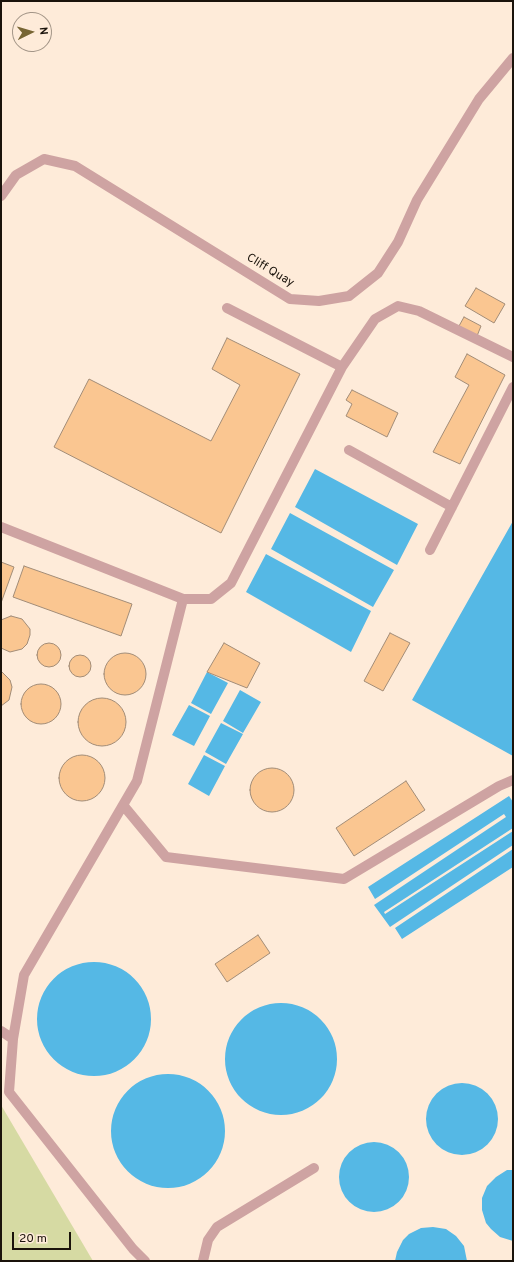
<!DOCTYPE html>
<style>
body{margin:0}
#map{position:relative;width:514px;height:1262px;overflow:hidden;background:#feebd9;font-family:Overpass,sans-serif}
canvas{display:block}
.frame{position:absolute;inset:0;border:2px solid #1a130b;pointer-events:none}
.north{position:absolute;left:12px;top:12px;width:40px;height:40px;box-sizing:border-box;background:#feebd9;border:1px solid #a39587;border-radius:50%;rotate:85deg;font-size:11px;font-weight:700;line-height:16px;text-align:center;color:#1a130b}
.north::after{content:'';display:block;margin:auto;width:14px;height:18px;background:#776533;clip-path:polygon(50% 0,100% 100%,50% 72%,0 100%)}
.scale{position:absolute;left:12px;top:1232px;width:59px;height:18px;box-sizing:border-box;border:2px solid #1a130b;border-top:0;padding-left:5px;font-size:12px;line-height:14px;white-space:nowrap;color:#1a130b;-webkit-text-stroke:3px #feebd9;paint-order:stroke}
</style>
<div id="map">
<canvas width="514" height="1262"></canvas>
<div class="frame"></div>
<div class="north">N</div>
<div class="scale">20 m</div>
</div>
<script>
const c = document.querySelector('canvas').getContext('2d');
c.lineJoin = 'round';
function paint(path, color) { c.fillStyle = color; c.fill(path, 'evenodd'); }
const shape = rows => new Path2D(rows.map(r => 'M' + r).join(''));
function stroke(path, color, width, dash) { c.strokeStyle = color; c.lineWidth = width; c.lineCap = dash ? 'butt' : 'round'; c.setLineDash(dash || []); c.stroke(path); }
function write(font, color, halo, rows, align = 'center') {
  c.font = font + ' Overpass,sans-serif'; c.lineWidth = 4; c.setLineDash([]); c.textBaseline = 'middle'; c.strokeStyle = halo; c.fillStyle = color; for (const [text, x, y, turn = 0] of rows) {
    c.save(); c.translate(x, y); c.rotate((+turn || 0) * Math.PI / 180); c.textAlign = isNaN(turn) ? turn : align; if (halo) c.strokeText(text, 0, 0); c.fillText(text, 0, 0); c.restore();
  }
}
paint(shape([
 [1,1105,93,1261,1,1261]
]), '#d6daa3');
paint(shape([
 [315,469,418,524,397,565,295,507],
 [290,513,394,570,373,607,271,549],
 [513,521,513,756,412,700],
 [266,554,371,611,351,652,246,592],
 [207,672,228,683,211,714,191,703],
 [240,690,261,702,243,733,223,721],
 [189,705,210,716,194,746,172,735],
 [221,723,243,734,226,764,205,752],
 [204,755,225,766,209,796,188,784],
 [509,796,513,802,513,828,384,912,385,914,513,831,513,845,390,927,374,905,506,817,504,814,375,899,368,887],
 [513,849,513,867,402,939,395,928],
 '37 1019a57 57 0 1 1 114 0a57 57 0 1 1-114 0Z',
 '225 1059a56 56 0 1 1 112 0a56 56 0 1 1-112 0Z',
 '111 1131a57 57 0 1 1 114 0a57 57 0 1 1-114 0Z',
 '426 1119a36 36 0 1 1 72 0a36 36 0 1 1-72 0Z',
 '339 1177a35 35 0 1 1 70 0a35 35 0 1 1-70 0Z',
 [507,1170,513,1170,513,1241,500,1237,491,1229,486,1223,482,1210,482,1198,487,1186,496,1177],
 [433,1227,446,1229,456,1236,464,1246,467,1261,395,1261,397,1252,403,1240,409,1234,421,1228]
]), '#55b8e5');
const building = shape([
 [476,288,505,304,494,323,465,306,476,288],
 [464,317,481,326,477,336,459,326,464,317],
 [227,338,300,374,221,533,54,447,89,379,211,441,240,385,212,369,227,338],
 [467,354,505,375,460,464,433,452,469,385,455,377,467,354],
 [352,390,398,413,387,437,346,416,352,404,346,400,352,390],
 [1,562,14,567,1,603,1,562],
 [24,566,132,604,121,636,13,597,24,566],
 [11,616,22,619,30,629,30,635,27,644,22,649,10,652,1,648,1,620,11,616],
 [390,633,410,643,383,691,364,681,390,633],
 [224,643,260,663,247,688,207,672,224,643],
 '37 655a12 12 0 1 1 24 0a12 12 0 1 1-24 0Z',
 '104 674a21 21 0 1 1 42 0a21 21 0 1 1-42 0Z',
 '69 666a11 11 0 1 1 22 0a11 11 0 1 1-22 0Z',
 [1,671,10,680,12,687,9,700,1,706,1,671],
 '21 704a20 20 0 1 1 40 0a20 20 0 1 1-40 0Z',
 '78 722a24 24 0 1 1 48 0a24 24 0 1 1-48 0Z',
 '59 778a23 23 0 1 1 46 0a23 23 0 1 1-46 0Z',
 '250 790a22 22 0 1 1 44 0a22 22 0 1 1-44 0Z',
 [406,781,425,810,354,856,336,828,406,781],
 [258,935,270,953,227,982,215,964,258,935]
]);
paint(building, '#fac691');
stroke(building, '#a28c77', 1);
stroke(shape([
 [1,196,16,175,44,159,75,166,290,299,319,301,349,296,378,273,398,242,417,200,479,99,513,58],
 [227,308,342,367],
 [349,450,452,507],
 [1,527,183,599,211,599,231,583,342,367,375,319,398,306,419,311,513,357],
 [430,550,513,387],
 [123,805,166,857,344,879,499,786,513,780],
 [1,1031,13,1039,9,1092,133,1249,145,1261],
 [13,1039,24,975,137,781,183,599],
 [203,1261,208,1240,217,1227,314,1168]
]), '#cea3a2', 10);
write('12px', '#1a130b', '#feebd9', [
 ["Cliff Quay",270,271,31]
]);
</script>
